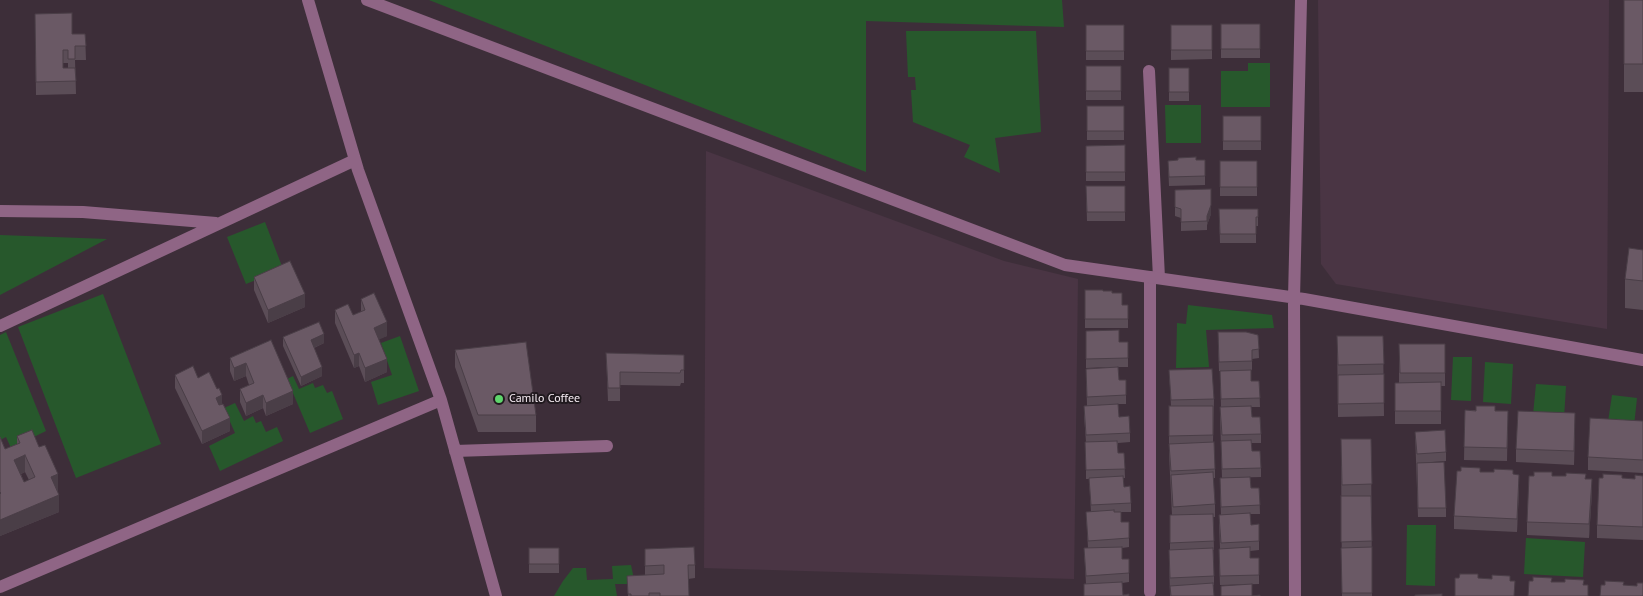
<!DOCTYPE html>
<style>
body{margin:0}
canvas{display:block;background:#3d2e39}
</style>
<canvas width="1643" height="596"></canvas>
<script>
const c = document.querySelector('canvas').getContext('2d');
c.lineJoin = 'round';
function paint(path, color) { c.fillStyle = color; c.fill(path, 'evenodd'); }
const shape = rows => new Path2D(rows.map(r => 'M' + r).join(''));
function stroke(path, color, width, dash) { c.strokeStyle = color; c.lineWidth = width; c.lineCap = dash ? 'butt' : 'round'; c.setLineDash(dash || []); c.stroke(path); }
function write(font, color, halo, rows, align = 'center') {
  c.font = font + ' "PT Sans",sans-serif'; c.lineWidth = 4; c.setLineDash([]); c.textBaseline = 'middle'; c.strokeStyle = halo; c.fillStyle = color; for (const [text, x, y, turn = 0] of rows) {
    c.save(); c.translate(x, y); c.rotate((+turn || 0) * Math.PI / 180); c.textAlign = isNaN(turn) ? turn : align; if (halo) c.strokeText(text, 0, 0); c.fillText(text, 0, 0); c.restore();
  }
}
paint(shape([
 [1318,0,1609,0,1607,329,1336,284,1321,264],
 [706,151,1004,261,1078,279,1074,579,704,568]
]), '#4a3544');
paint(shape([
 [429,0,1062,0,1064,27,866,21,866,172],
 [906,31,1036,31,1041,132,995,138,1000,173,964,157,970,145,913,122,911,90,916,90,915,77,908,77],
 [1248,63,1270,63,1270,107,1221,107,1221,71,1248,71],
 [1165,105,1201,105,1201,143,1166,143],
 [265,222,283,269,246,284,227,237],
 [0,235,107,239,0,295],
 [103,294,161,444,76,478,18,327],
 [1188,305,1272,315,1274,328,1206,330,1209,367,1176,368,1177,323,1186,324],
 [6,332,46,431,11,448,6,437,0,440,0,335],
 [400,336,419,391,378,405,371,382,392,375,381,343],
 [1453,357,1472,357,1471,401,1451,400],
 [1485,362,1513,364,1511,404,1483,402],
 [293,376,299,389,313,383,315,388,323,385,327,393,332,391,343,419,310,433,287,379],
 [1536,384,1566,386,1564,418,1533,415],
 [1612,395,1637,398,1634,426,1608,422],
 [235,403,244,421,253,416,256,423,261,421,266,432,277,427,283,441,220,471,209,446,235,433,224,408],
 [1407,525,1436,525,1435,586,1406,585],
 [1526,538,1585,542,1583,577,1524,574],
 [631,565,635,584,615,584,617,596,554,596,563,581,573,568,586,568,587,580,613,579,612,566]
]), '#27582c');
stroke(shape([
 [308,0,358,170,441,400,496,596],
 [1149,71,1159,278],
 [0,211,83,212,216,223],
 [1150,277,1150,592],
 [0,326,355,160],
 [455,451,607,446],
 [0,587,441,400]
]), '#8f6585', 12);
stroke(shape([
 [367,0,1065,265,1304,299,1643,360],
 [1295,596,1294,298,1301,0]
]), '#8f6585', 12);
paint(shape([
 [1624,0,1643,0,1643,92,1624,92],
 [35,14,72,34,85,34,86,60,75,60,76,94,36,95],
 [63,63,68,63,68,68,63,68],
 [1221,24,1260,24,1260,58,1221,58],
 [1086,25,1124,25,1124,60,1086,60],
 [1171,25,1212,25,1212,59,1171,60],
 [1086,66,1121,66,1121,100,1086,100],
 [1169,68,1189,68,1189,101,1169,101],
 [1087,106,1124,106,1124,140,1087,140],
 [1223,116,1261,116,1261,150,1223,150],
 [1125,145,1125,181,1086,181,1086,146],
 [1205,160,1205,185,1169,186,1168,161],
 [1220,161,1257,161,1257,196,1220,196],
 [1086,186,1125,186,1125,221,1087,221],
 [1175,190,1211,214,1207,225,1207,230,1181,231,1181,218,1175,216],
 [1219,209,1258,209,1258,226,1256,226,1256,243,1220,243],
 [1643,250,1643,310,1625,308,1625,279],
 [254,277,305,307,268,323,254,290],
 [1085,290,1103,291,1112,293,1122,305,1128,305,1128,328,1085,328],
 [361,299,387,336,378,339,387,372,365,382,359,366,354,368,335,323,335,310,353,315,361,312],
 [1086,331,1119,342,1128,342,1128,367,1118,367,1119,380,1126,395,1126,404,1118,404,1119,417,1130,433,1130,442,1118,443,1118,453,1124,453,1125,478,1123,478,1124,487,1131,503,1131,512,1121,512,1121,522,1129,538,1129,547,1122,548,1122,559,1129,573,1129,582,1122,583,1123,595,1129,596,1084,596,1084,584,1086,584,1084,548,1088,548,1086,512,1091,512,1089,479,1086,479,1086,442,1084,415,1084,406,1087,406,1086,369,1110,367,1086,368],
 [1258,335,1259,358,1252,359,1252,370,1251,370,1251,381,1259,381,1260,407,1251,407,1252,417,1261,434,1261,443,1251,443,1252,451,1261,468,1261,477,1222,478,1220,416,1221,407,1220,371,1219,371,1218,341],
 [1337,336,1383,336,1384,416,1338,417],
 [283,337,324,343,314,348,322,376,301,386,283,346],
 [271,340,293,404,266,416,263,408,246,416,240,402,240,389,249,385,246,376,234,381,230,371,230,358],
 [1399,344,1445,344,1445,386,1441,386,1441,424,1395,424,1395,383,1399,383],
 [455,350,536,415,536,432,478,432,455,367],
 [606,353,684,355,684,383,681,383,680,386,620,385,620,401,608,401],
 [1169,370,1214,399,1213,442,1215,469,1215,478,1213,478,1215,504,1215,517,1213,517,1214,550,1213,550,1214,576,1214,585,1213,585,1214,596,1170,596,1169,559,1170,550,1170,515,1172,515,1169,454,1169,406,1171,406],
 [175,375,222,404,230,431,202,444,175,388],
 [1465,410,1508,411,1507,461,1464,460],
 [1643,421,1643,473,1588,470,1588,457],
 [1575,426,1574,465,1516,462,1516,449],
 [1415,432,1446,452,1446,461,1418,463,1446,508,1446,517,1418,517],
 [17,436,58,491,59,512,0,536,0,437,5,449,17,444],
 [25,472,29,480,24,482,21,474],
 [1341,439,1371,439,1372,596,1342,596],
 [1480,472,1513,474,1519,488,1517,532,1454,529,1454,516],
 [1552,476,1586,479,1592,492,1589,538,1527,535,1527,522],
 [1643,476,1643,540,1597,538,1597,525,1622,478,1635,479],
 [1220,487,1259,488,1260,514,1250,514,1251,525,1259,541,1259,550,1250,551,1250,558,1259,558,1259,584,1220,585,1219,558,1220,549,1219,524,1221,515],
 [529,548,559,548,559,573,529,573],
 [645,549,695,565,695,578,688,579,689,596,628,596,627,576,645,575]
]), '#5b4d57');
paint(shape([
 [1211,205,1211,214,1207,225,1207,216],
 [305,294,305,307,268,323,268,310],
 [387,322,387,336,374,342,374,328],
 [324,334,324,343,311,349,311,340],
 [359,353,359,366,354,368,354,355],
 [387,359,387,372,365,382,365,368],
 [246,363,246,376,234,381,234,368],
 [322,367,322,376,301,386,301,377],
 [293,391,293,404,266,416,266,403],
 [222,395,222,409,216,412,216,398],
 [263,395,263,408,246,416,246,403],
 [1575,413,1575,426,1574,465,1574,451],
 [230,418,230,431,202,444,202,431],
 [25,455,25,472,14,477,14,460],
 [58,474,58,491,51,494,51,477],
 [1519,475,1519,488,1517,532,1517,519],
 [1592,479,1592,492,1589,538,1589,524],
 [59,495,59,512,0,536,0,520]
]), '#4a3e47');
const building = shape([
 [1624,0,1643,0,1643,64,1624,64,1624,0],
 [72,13,72,34,85,34,86,46,75,46,75,59,68,59,68,50,63,50,63,68,75,68,76,81,36,82,35,14,72,13],
 [1221,24,1260,24,1260,49,1221,49,1221,24],
 [1086,25,1124,25,1124,51,1086,51,1086,25],
 [1171,25,1212,25,1212,50,1171,50,1171,25],
 [1086,66,1121,66,1121,91,1086,91,1086,66],
 [1169,68,1189,68,1189,92,1169,92,1169,68],
 [1087,106,1124,106,1124,131,1087,131,1087,106],
 [1223,116,1261,116,1261,141,1223,141,1223,116],
 [1125,145,1125,172,1086,172,1086,146,1125,145],
 [1196,157,1196,160,1205,160,1205,176,1169,177,1168,161,1178,160,1178,158,1196,157],
 [1220,161,1257,161,1257,187,1220,187,1220,161],
 [1086,186,1125,186,1125,212,1087,212,1086,186],
 [1211,189,1211,205,1207,216,1207,221,1181,222,1181,209,1175,207,1175,190,1211,189],
 [1219,209,1258,209,1258,217,1256,217,1256,234,1220,234,1219,209],
 [1629,248,1643,250,1643,281,1625,279,1629,248],
 [290,261,305,294,268,310,254,277,290,261],
 [1085,290,1103,290,1103,291,1112,291,1112,293,1122,293,1122,305,1128,305,1128,319,1085,319,1085,290],
 [374,293,387,322,374,328,387,359,365,368,359,353,354,355,335,310,348,304,353,315,365,310,361,299,374,293],
 [319,322,324,334,311,340,322,367,301,377,283,337,319,322],
 [1119,330,1119,342,1128,342,1128,358,1086,359,1086,331,1119,330],
 [1218,332,1246,332,1258,335,1259,349,1252,350,1252,361,1219,362,1218,332],
 [1337,336,1383,336,1384,364,1338,365,1337,336],
 [271,340,293,391,266,403,263,395,246,403,240,389,254,383,246,363,234,368,230,358,271,340],
 [526,342,536,415,478,415,455,350,526,342],
 [1399,344,1445,344,1445,373,1400,373,1399,344],
 [606,353,684,355,684,370,681,370,680,373,620,372,620,388,608,388,606,353],
 [193,366,198,378,209,372,217,389,219,388,222,395,216,398,219,405,223,404,230,418,202,431,175,375,193,366],
 [1118,367,1119,380,1126,380,1126,395,1087,397,1086,369,1118,367],
 [1212,369,1214,399,1171,400,1169,370,1212,369],
 [1251,370,1251,381,1259,381,1260,398,1221,399,1220,371,1251,370],
 [1384,374,1384,403,1338,404,1338,375,1384,374],
 [1441,382,1441,411,1395,411,1395,383,1441,382],
 [1118,404,1119,417,1129,416,1130,433,1086,435,1084,406,1118,404],
 [1169,406,1213,406,1213,435,1169,436,1169,406],
 [1251,406,1252,417,1260,417,1261,434,1222,435,1220,407,1251,406],
 [1476,406,1495,406,1495,411,1508,411,1507,448,1464,447,1465,410,1476,411,1476,406],
 [1518,411,1575,413,1574,451,1516,449,1518,411],
 [1590,418,1643,421,1643,460,1588,457,1590,418],
 [32,430,39,447,45,445,58,474,51,477,59,495,0,520,0,494,1,493,0,492,0,437,5,449,20,443,17,436,32,430],
 [25,455,35,477,24,482,14,460,25,455],
 [1445,430,1446,452,1417,454,1415,432,1445,430],
 [1341,439,1371,439,1372,484,1342,485,1341,439],
 [1251,440,1252,451,1260,451,1261,468,1222,469,1221,441,1251,440],
 [1117,441,1118,453,1124,453,1125,469,1086,470,1085,442,1117,441],
 [1214,442,1215,469,1171,471,1169,444,1214,442],
 [1444,462,1446,508,1418,508,1417,463,1444,462],
 [1461,467,1480,468,1480,472,1494,472,1494,469,1513,470,1513,474,1519,475,1517,519,1454,516,1457,471,1461,471,1461,467],
 [1213,472,1215,504,1173,507,1171,475,1213,472],
 [1534,472,1552,472,1552,476,1566,476,1566,473,1586,474,1585,479,1592,479,1589,524,1527,522,1529,476,1534,476,1534,472],
 [1603,474,1622,475,1622,478,1635,479,1635,475,1643,476,1643,527,1597,525,1599,478,1603,478,1603,474],
 [1123,476,1124,487,1130,486,1131,503,1091,505,1089,478,1123,476],
 [1250,477,1251,488,1259,488,1260,505,1221,507,1220,478,1250,477],
 [1341,496,1371,496,1372,541,1341,542,1341,496],
 [1114,510,1114,512,1121,512,1121,522,1129,522,1129,538,1088,541,1086,512,1114,510],
 [1250,513,1251,525,1259,524,1259,541,1221,543,1219,515,1250,513],
 [1213,514,1214,541,1170,543,1170,515,1213,514],
 [694,547,695,565,688,565,689,596,660,596,660,593,649,593,649,596,631,596,631,594,628,594,627,576,664,574,664,565,645,566,645,549,694,547],
 [1122,547,1122,559,1129,559,1129,573,1086,576,1084,548,1122,547],
 [1250,547,1250,558,1259,558,1259,575,1220,576,1219,549,1250,547],
 [1372,547,1372,593,1342,593,1341,548,1372,547],
 [529,548,559,548,559,564,529,564,529,548],
 [1213,548,1214,576,1170,578,1169,550,1213,548],
 [1460,574,1478,574,1478,578,1492,579,1492,575,1510,576,1510,581,1515,581,1514,596,1455,596,1455,578,1459,578,1460,574],
 [1533,577,1552,578,1551,582,1565,582,1565,579,1584,580,1583,585,1588,585,1588,596,1528,596,1529,581,1533,581,1533,577],
 [1605,581,1624,582,1623,585,1637,586,1637,583,1643,583,1643,596,1600,596,1601,585,1605,585,1605,581],
 [1122,582,1123,595,1129,594,1129,596,1084,596,1084,584,1122,582],
 [1213,583,1214,596,1171,596,1170,586,1213,583],
 [1252,584,1252,596,1260,595,1260,596,1221,596,1221,586,1252,584],
 [1442,594,1442,596,1415,596,1415,595,1442,594]
]);
paint(building, '#6a5965');
stroke(building, '#4a3e47', 1);
for (const [x, y, r, color] of [
 [499,399,5,"#5ed56c"]
]) { const dot = new Path2D(); dot.arc(x, y, r, 0, 2 * Math.PI); c.fillStyle = color; c.fill(dot); stroke(dot, '#20191e', 2); }
write('12px', '#f7edf4', '#20191e', [
 ["Camilo Coffee",509,399]
], 'left');
</script>
